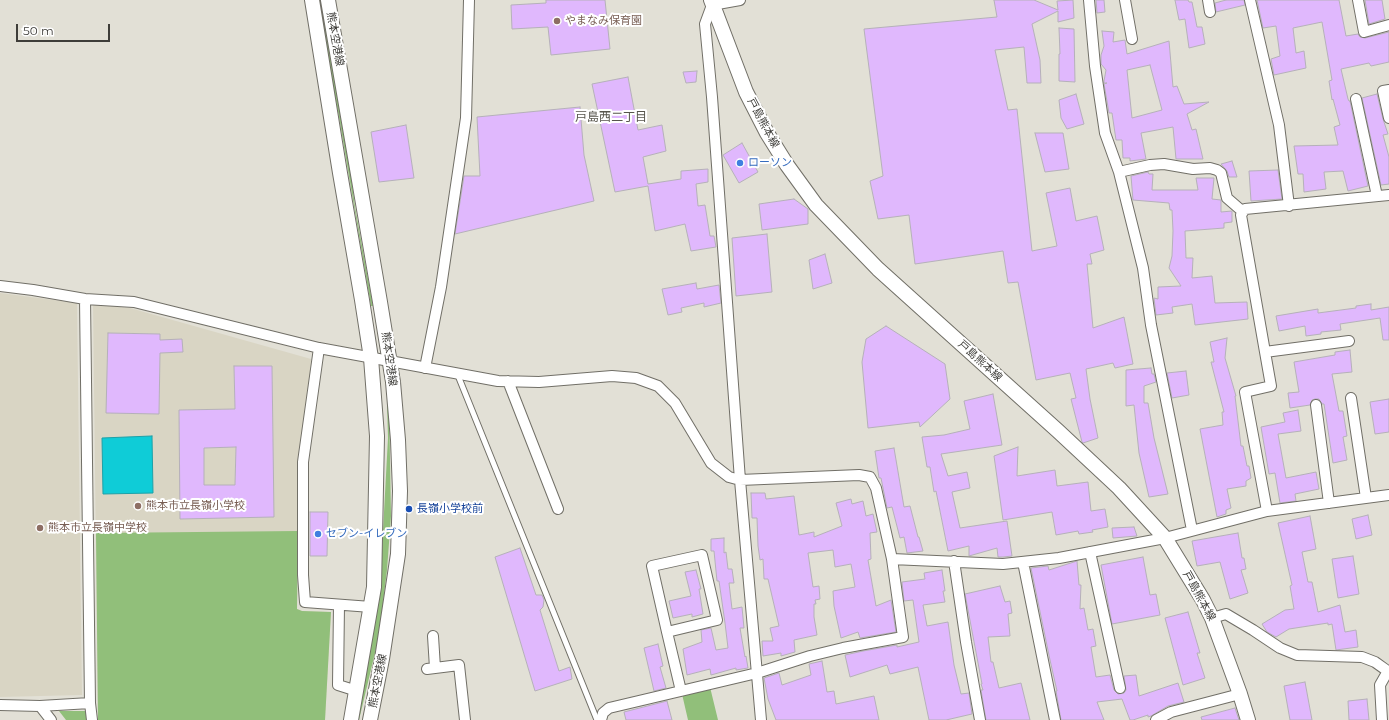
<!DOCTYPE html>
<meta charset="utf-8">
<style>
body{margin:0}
#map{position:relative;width:1389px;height:720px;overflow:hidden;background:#e2e0d6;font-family:Montserrat,sans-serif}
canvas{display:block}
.scale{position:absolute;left:16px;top:24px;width:94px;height:18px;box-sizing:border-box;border:2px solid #3e3d39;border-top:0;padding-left:5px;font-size:12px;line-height:14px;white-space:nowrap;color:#3e3d39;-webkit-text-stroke:3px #fff;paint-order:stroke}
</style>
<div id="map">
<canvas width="1389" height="720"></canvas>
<div class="scale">50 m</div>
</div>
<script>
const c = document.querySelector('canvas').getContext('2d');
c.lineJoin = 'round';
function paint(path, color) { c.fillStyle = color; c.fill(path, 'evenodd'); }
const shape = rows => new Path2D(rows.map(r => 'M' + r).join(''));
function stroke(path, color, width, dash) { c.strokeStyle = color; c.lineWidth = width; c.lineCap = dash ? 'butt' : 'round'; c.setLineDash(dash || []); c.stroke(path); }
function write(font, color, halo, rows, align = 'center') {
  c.font = font + ' Montserrat,"Noto Sans JP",sans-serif'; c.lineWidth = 4; c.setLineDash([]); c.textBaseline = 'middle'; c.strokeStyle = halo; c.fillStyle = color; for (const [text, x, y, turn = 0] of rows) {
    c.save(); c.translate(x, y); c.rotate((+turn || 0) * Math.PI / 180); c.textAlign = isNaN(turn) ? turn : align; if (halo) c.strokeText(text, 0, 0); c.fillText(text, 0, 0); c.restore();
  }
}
paint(shape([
 [0,293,77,303,82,695,0,697],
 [93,304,130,308,311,359,298,531,297,609,302,611,331,612,325,720,98,720],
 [108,333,160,334,160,340,182,340,182,352,160,353,159,414,107,413],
 [234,366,272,366,273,517,181,519,179,410,235,409],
 [236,447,235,485,204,485,204,448]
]), '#d9d5c4');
paint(shape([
 [317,0,321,0,347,142,355,207,373,306,371,306,339,117],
 [389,402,391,516,387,570,379,636,359,720,357,720,373,634,381,568,388,438,387,403],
 [298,531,297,609,302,611,331,612,325,720,98,720,96,533],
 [710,687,718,720,688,720,682,694],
 [59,711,88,711,89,720,66,720]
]), '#91bf7a');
const water = shape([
 [152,436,153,493,103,494,102,438,152,436]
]);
paint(water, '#0fccd7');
stroke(water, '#1da1a8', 1);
const building = shape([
 [546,0,605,0,610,49,551,55,548,27,512,29,511,5,546,3,546,0],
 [994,0,1034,0,1058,10,1057,1,1073,0,1074,18,1058,22,1058,11,1032,24,1040,60,1041,83,1027,83,1024,47,995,50,1008,110,1017,109,1032,251,1057,246,1046,193,1070,188,1076,221,1097,216,1104,250,1090,254,1092,264,1087,264,1093,328,1124,317,1133,364,1115,368,1113,363,1086,369,1090,399,1098,438,1083,443,1082,442,1071,399,1076,398,1070,373,1036,380,1018,282,1008,283,1003,251,915,264,909,215,878,219,870,181,883,176,864,29,997,17,994,0],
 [1096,0,1104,0,1105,12,1097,13,1096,0],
 [1175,0,1188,0,1189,2,1192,2,1197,27,1202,27,1205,44,1189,48,1185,19,1179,20,1175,0],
 [1226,0,1244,0,1245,5,1216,12,1215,3,1226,0],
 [1257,0,1339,0,1346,36,1358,34,1360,37,1365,38,1389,32,1389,62,1371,66,1369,63,1341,69,1348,99,1349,101,1350,101,1368,186,1348,191,1343,171,1324,172,1326,189,1304,192,1303,174,1298,174,1294,146,1338,145,1334,127,1340,125,1333,99,1332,100,1329,81,1332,80,1322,22,1293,28,1296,53,1304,51,1306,68,1274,75,1271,59,1280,56,1276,26,1263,28,1257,0],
 [1365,0,1382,0,1385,19,1369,24,1365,0],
 [1059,28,1074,29,1075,82,1059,81,1059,54,1060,54,1059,28],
 [1102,31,1114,32,1113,42,1125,40,1127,54,1169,41,1173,87,1177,86,1184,104,1209,102,1187,114,1192,130,1196,129,1203,159,1176,159,1173,127,1141,133,1146,159,1130,161,1130,158,1123,158,1122,140,1116,140,1112,113,1109,113,1104,84,1107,83,1104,83,1104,81,1106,70,1101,64,1101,55,1104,46,1102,31],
 [1150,65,1162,110,1132,118,1127,70,1150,65],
 [697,71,696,82,686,83,683,72,697,71],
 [628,77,638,130,662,125,666,151,643,157,648,184,681,179,681,171,708,169,708,182,696,184,698,206,705,205,710,236,714,236,716,247,691,251,685,224,655,231,648,186,615,192,592,84,628,77],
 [1076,94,1084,124,1067,129,1061,118,1059,100,1076,94],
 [1377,94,1383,119,1388,134,1383,135,1389,157,1389,184,1381,185,1362,98,1377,94],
 [580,107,584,155,594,201,455,234,464,176,480,176,477,117,580,107],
 [406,125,414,178,379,182,371,132,406,125],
 [1035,133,1063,133,1069,169,1045,172,1035,133],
 [742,143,758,172,739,183,723,155,742,143],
 [1232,161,1237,177,1229,177,1227,171,1221,164,1232,161],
 [1278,170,1282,199,1251,201,1249,171,1278,170],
 [1148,172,1149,174,1153,174,1152,190,1198,190,1196,178,1214,178,1212,199,1221,200,1221,212,1232,211,1232,222,1224,223,1224,228,1185,231,1186,258,1193,258,1192,278,1212,276,1215,303,1247,302,1248,319,1195,325,1192,304,1172,307,1173,313,1156,315,1154,298,1158,299,1158,287,1181,286,1169,268,1172,256,1173,231,1172,210,1170,210,1169,203,1133,200,1131,176,1148,172],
 [794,199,808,209,808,224,762,230,759,204,794,199],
 [767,234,772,292,736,296,732,238,767,234],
 [825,254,832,283,813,289,809,260,825,254],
 [696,283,697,289,719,285,721,303,704,307,704,303,681,308,682,312,668,315,662,289,696,283],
 [1371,304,1371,310,1389,307,1389,340,1383,340,1380,318,1340,324,1341,330,1321,332,1321,334,1306,336,1305,326,1279,331,1276,316,1318,309,1318,313,1356,308,1356,306,1371,304],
 [886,326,945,364,950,399,920,427,919,422,868,428,862,362,866,339,886,326],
 [108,333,160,334,160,340,182,339,183,352,160,353,159,414,106,413,108,333],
 [1227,338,1225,358,1236,396,1235,396,1241,446,1243,446,1247,466,1249,466,1251,478,1246,481,1246,486,1227,489,1231,508,1226,510,1226,514,1217,517,1200,429,1223,425,1222,412,1224,412,1211,362,1214,362,1210,342,1227,338],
 [1350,350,1352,372,1332,374,1339,411,1343,411,1347,436,1343,437,1347,460,1333,463,1324,404,1322,404,1319,399,1315,399,1312,400,1310,405,1290,408,1288,393,1299,392,1294,362,1335,355,1335,352,1350,350],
 [234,366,272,366,274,517,180,519,179,410,235,409,234,366],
 [236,447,235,485,204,485,204,448,236,447],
 [1151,368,1152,374,1154,374,1156,382,1144,386,1144,403,1148,403,1154,438,1168,494,1149,497,1139,453,1134,405,1126,406,1126,370,1151,368],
 [1186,371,1189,395,1172,398,1167,373,1186,371],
 [993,394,1002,445,941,454,948,476,967,472,970,488,952,492,960,528,1007,521,1012,556,1003,557,998,557,997,548,969,556,969,546,948,551,936,491,934,492,930,467,927,467,922,437,944,435,970,429,964,401,993,394],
 [1389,399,1389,432,1375,434,1370,402,1389,399],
 [1298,410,1301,431,1278,434,1286,478,1316,472,1319,489,1295,494,1296,501,1280,503,1275,473,1269,474,1261,427,1285,422,1283,413,1298,410],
 [1018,447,1017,476,1055,470,1057,486,1088,482,1091,511,1105,509,1108,527,1092,530,1093,532,1079,534,1078,531,1056,535,1052,512,1003,520,994,456,1018,447],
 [894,448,904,507,910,506,918,537,919,537,923,551,907,553,904,537,900,538,892,507,887,508,881,478,879,478,875,451,894,448],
 [751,493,765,493,766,499,794,496,799,535,814,532,814,537,842,526,836,503,851,499,852,504,863,501,866,516,873,514,877,532,870,533,871,559,868,560,876,606,891,600,896,632,860,638,858,632,841,638,834,606,833,591,855,587,851,564,835,567,833,550,808,553,813,587,819,586,820,599,815,600,816,604,814,604,814,617,817,635,794,640,795,652,781,656,781,653,763,656,762,641,773,641,770,628,779,626,768,579,764,579,763,559,760,560,758,546,757,518,752,518,751,493],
 [310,512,328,512,327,556,310,556,310,512],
 [1368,515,1372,535,1356,539,1352,519,1368,515],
 [1310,516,1316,549,1302,552,1308,582,1312,582,1318,612,1340,605,1345,632,1356,630,1358,647,1336,650,1332,624,1328,625,1328,623,1289,629,1276,637,1267,632,1262,624,1285,610,1294,609,1290,586,1292,585,1278,523,1310,516],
 [1134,527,1137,536,1113,538,1112,528,1134,527],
 [1238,533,1242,558,1244,558,1246,569,1241,570,1248,593,1230,599,1220,562,1197,566,1192,541,1238,533],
 [724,538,724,553,726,552,728,569,732,569,734,583,729,583,732,609,742,607,744,628,740,628,745,657,746,656,748,668,736,670,736,668,711,675,710,669,687,675,683,649,702,642,701,630,711,628,716,650,728,648,725,623,719,581,717,581,714,551,711,551,711,539,724,538],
 [520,548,536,595,542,595,544,600,543,607,540,610,559,671,570,667,572,679,535,691,495,557,520,548],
 [1353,556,1359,594,1338,598,1332,559,1353,556],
 [1143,557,1150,595,1156,594,1160,615,1112,624,1101,565,1143,557],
 [1077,561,1079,585,1081,585,1080,609,1084,608,1088,630,1093,629,1096,646,1091,647,1096,677,1110,675,1114,690,1118,694,1124,693,1126,690,1124,676,1136,675,1139,696,1178,683,1184,702,1168,706,1151,716,1148,717,1148,715,1133,720,1130,720,1122,699,1097,702,1104,720,1061,720,1056,691,1057,691,1050,660,1031,568,1048,566,1049,570,1077,561],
 [696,570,701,589,699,589,703,614,692,617,692,614,673,618,669,601,691,596,685,572,696,570],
 [942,570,945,591,943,591,945,602,923,605,927,626,948,622,954,665,961,694,969,693,972,714,946,720,929,720,918,667,890,674,887,665,850,677,845,655,863,651,897,645,897,647,919,642,913,600,904,601,902,582,925,579,924,573,942,570],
 [1000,586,1005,602,1010,601,1012,613,1008,614,1010,636,988,637,991,662,993,662,999,688,1021,683,1030,720,986,720,981,690,983,690,981,684,982,684,965,594,1000,586],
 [1188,612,1200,653,1197,653,1205,678,1183,685,1165,618,1188,612],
 [658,644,663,666,660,667,666,688,654,691,644,648,658,644],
 [822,661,827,692,834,691,836,704,874,696,879,720,776,720,768,699,764,678,779,673,782,685,811,675,809,664,822,661],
 [1305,682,1312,720,1290,720,1284,686,1305,682],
 [1367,699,1369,720,1349,720,1348,701,1367,699],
 [667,701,672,720,626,720,624,712,667,701],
 [1235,708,1239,720,1202,720,1201,717,1235,708]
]);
paint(building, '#e0b8fd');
stroke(building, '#b5b0b9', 1);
const lane = shape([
 [457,373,597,720]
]);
const street = shape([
 [740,0,712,5,705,24,712,97,740,480,761,720],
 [1089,0,1095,66,1105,133,1119,172,1143,268,1151,325,1192,530],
 [1125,0,1132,39],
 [1208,0,1210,12],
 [1250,0,1279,125,1289,206],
 [1358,0,1364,32,1389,25],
 [1389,90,1383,91,1389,118],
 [1356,99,1377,196],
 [1119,172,1150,165,1164,164,1193,169,1210,168,1217,170,1221,173,1227,198,1242,211],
 [0,286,33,290,85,299,134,302,319,348,498,381,539,382,612,376,636,378,658,386,675,403,711,463,729,477,740,480,859,475,870,477,876,488,892,559,1003,564,1059,558,1165,538,1267,511,1389,495],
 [85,299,90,703,92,720],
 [1349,341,1265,352,1241,215,1245,209,1389,195],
 [319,348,303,462,303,575,305,602,371,607],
 [1265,352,1271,386,1245,392,1267,511],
 [425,368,441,287,466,118,469,0],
 [508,381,558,509],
 [1351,398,1366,498],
 [1316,405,1329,503],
 [1090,552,1120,688],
 [954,561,966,642,980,720],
 [1023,562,1055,720],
 [339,605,338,685,357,691],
 [1212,618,1226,614,1253,630,1280,648,1297,655,1362,657,1375,662,1389,672],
 [667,632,717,620,702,555,652,566,667,632,681,691],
 [433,636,435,668],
 [427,669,459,665,465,720],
 [0,705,40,706,90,703],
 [40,706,51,720],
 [601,720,603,713,609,708,757,673,810,656,843,648,903,637,892,559],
 [1156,720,1171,712,1240,694],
 [1382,720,1380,685,1388,671]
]);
const secondary = shape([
 [312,0,340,173,362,300,371,358,377,436,374,587,351,720],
 [328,0,380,302,393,382,398,440,400,491,398,554,382,659,370,720],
 [711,0,746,92,767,133,787,165,816,205,878,269,1058,431,1119,488,1165,538,1203,600,1212,618,1240,694,1248,720]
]);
stroke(lane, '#716f67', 7);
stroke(street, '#716f67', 12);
stroke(secondary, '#716f67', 16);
stroke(lane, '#fff', 5);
stroke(street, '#fff', 10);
stroke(secondary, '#fff', 14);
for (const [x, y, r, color] of [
 [557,21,4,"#8d6e63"],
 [740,163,4,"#3f7fe0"],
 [138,506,4,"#8d6e63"],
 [409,509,4,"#1a4fb4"],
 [40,528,4,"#8d6e63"],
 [318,534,4,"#3f7fe0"]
]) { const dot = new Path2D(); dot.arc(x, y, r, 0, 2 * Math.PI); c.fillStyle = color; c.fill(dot); stroke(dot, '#fff', 1.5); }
write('11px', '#785e54', '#fff', [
 ["やまなみ保育園",565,21],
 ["熊本市立長嶺小学校",146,506],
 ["熊本市立長嶺中学校",48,528]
], 'left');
write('11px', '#3e3d39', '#fff', [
 ["熊本空港線",335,39,80],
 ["戸島熊本線",763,123,62],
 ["熊本空港線",389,359,82],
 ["戸島熊本線",980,361,42],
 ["戸島熊本線",1199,596,61],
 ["熊本空港線",378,681,-79]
]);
write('11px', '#366cbe', '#fff', [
 ["ローソン",748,163],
 ["セブン-イレブン",326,534]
], 'left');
write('11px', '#164399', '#fff', [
 ["長嶺小学校前",417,509]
], 'left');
write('12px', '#57554d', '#fff', [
 ["戸島西二丁目",611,117]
]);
</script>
